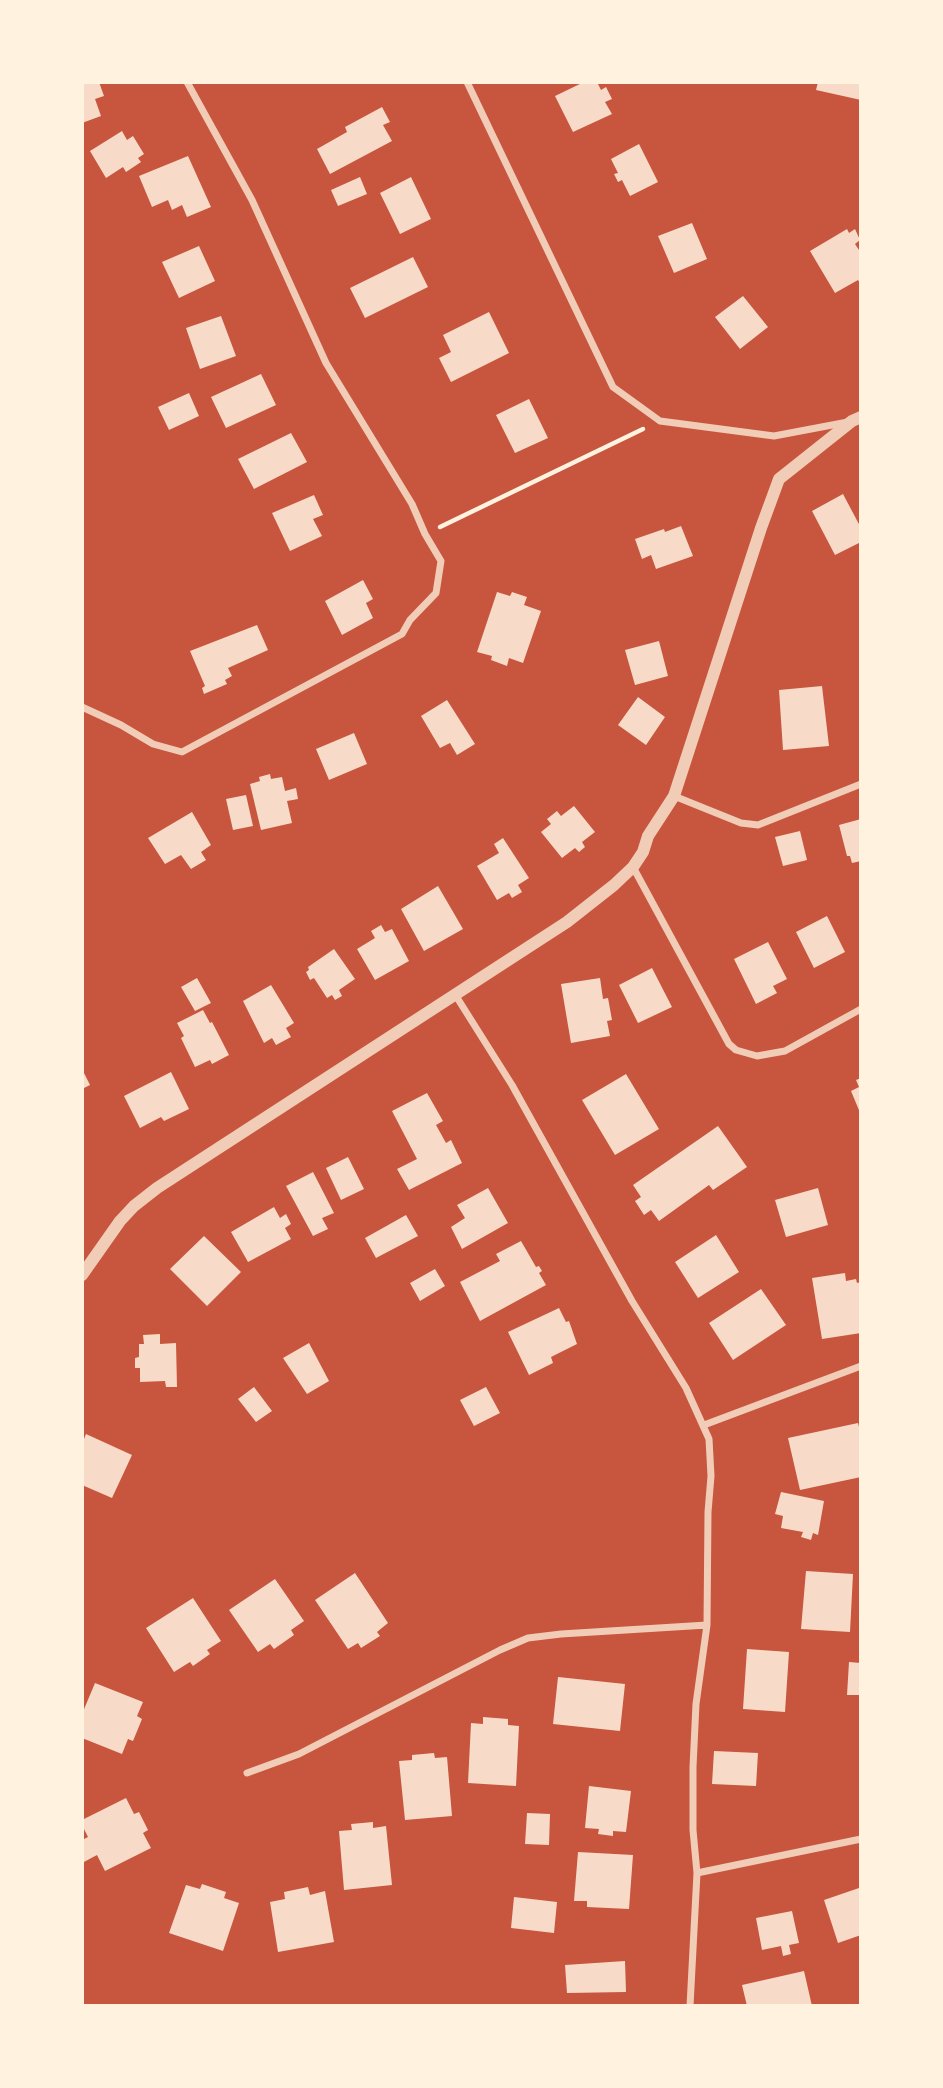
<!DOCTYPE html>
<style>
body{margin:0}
#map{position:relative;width:943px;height:2088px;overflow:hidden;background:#c8553d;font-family:"Fira Sans",sans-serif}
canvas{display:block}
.frame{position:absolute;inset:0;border:84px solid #fff3e0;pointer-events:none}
</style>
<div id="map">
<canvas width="943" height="2088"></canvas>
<div class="frame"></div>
</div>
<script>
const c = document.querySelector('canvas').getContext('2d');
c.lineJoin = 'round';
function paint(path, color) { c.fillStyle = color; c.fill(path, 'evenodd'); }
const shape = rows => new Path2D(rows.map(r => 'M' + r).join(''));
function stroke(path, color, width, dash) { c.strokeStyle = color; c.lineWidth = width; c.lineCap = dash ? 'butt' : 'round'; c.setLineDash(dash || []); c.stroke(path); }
paint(shape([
 [82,82,99,82,104,96,95,99,101,116,82,123],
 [584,82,597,82,601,90,606,87,612,99,605,102,612,114,573,132,555,96],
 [818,82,861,82,861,100,816,90],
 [382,107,390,122,383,125,392,141,330,174,317,149,347,132,345,127],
 [122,131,127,140,133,136,144,154,138,158,141,162,126,172,123,167,106,178,90,151],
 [639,144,658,182,630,196,622,180,618,182,614,174,618,173,611,159],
 [188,156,211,207,187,217,182,205,172,210,168,200,152,207,139,176],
 [360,177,367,194,338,206,331,190],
 [411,177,431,219,400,234,380,193],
 [692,223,707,259,674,273,658,236],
 [847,229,849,233,855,229,860,240,855,244,861,253,861,285,858,280,835,293,810,251],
 [199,246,215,281,179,298,162,262],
 [413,257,428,287,365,318,350,288],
 [743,296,768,327,740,349,715,317],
 [489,312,509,353,451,382,439,358,451,352,443,335],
 [221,316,236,356,200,369,186,328],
 [261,374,276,405,226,428,211,397],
 [189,393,199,416,169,430,158,407],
 [529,399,548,438,515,453,496,415],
 [291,433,307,462,254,489,238,459],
 [843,494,861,528,861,542,835,555,812,511],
 [314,495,323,515,313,519,322,536,290,551,272,513],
 [681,526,693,556,656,569,651,555,642,559,635,539,664,529,665,532],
 [363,580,373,599,366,603,373,618,342,635,325,601],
 [497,592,510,596,512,592,527,597,524,605,541,611,523,663,509,658,507,666,491,660,492,656,477,652],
 [257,625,268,650,228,668,232,676,225,680,227,684,204,694,202,688,205,686,190,651],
 [659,641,668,676,635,685,625,650],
 [822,686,829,746,783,750,779,690],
 [638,697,665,717,646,745,618,725],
 [447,700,475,744,457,755,450,743,440,748,421,716],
 [354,733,367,764,329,780,316,749],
 [270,774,271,779,282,777,285,791,296,788,298,799,287,801,292,823,261,830,250,784,260,781,259,777],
 [246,795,253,826,233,830,226,799],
 [574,806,595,832,582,842,585,847,579,852,575,848,562,858,541,832,551,824,547,819,557,811,561,816],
 [192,812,211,845,201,852,206,860,191,869,181,855,165,864,148,838],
 [861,819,861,861,852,863,850,856,847,856,839,825],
 [800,831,807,860,783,866,775,837],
 [503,838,529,878,518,885,522,892,512,898,509,893,497,900,477,866,499,853,494,844],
 [438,886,463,929,424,951,401,909],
 [827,916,845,952,814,968,796,932],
 [381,925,385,932,392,929,409,961,375,980,357,949,375,938,371,931],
 [768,942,787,979,773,986,777,993,756,1004,734,959],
 [334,949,355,979,339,990,342,996,335,1000,332,995,327,998,314,978,310,980,306,972,309,970,308,967],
 [652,968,672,1007,638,1023,619,985],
 [197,978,211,1003,195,1011,181,987],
 [600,978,603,999,608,998,612,1020,607,1021,610,1036,571,1043,561,984],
 [271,985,294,1023,286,1028,291,1037,276,1045,272,1038,264,1043,243,1001],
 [203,1010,210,1023,212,1022,229,1055,212,1064,210,1060,195,1067,181,1038,184,1036,177,1023],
 [82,1069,90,1085,82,1089],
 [171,1072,189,1109,164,1121,161,1117,140,1128,124,1096],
 [626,1074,659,1129,615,1155,582,1100],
 [861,1078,861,1115,851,1091,859,1087,856,1080],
 [427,1093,443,1121,436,1125,446,1143,451,1140,462,1163,409,1190,397,1169,417,1159,392,1111],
 [718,1126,747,1167,713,1190,709,1185,659,1221,651,1210,644,1215,635,1201,641,1197,633,1185],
 [348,1157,364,1189,341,1200,326,1168],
 [313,1172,334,1213,322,1218,328,1229,313,1236,286,1186],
 [488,1188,508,1223,462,1249,451,1227,465,1218,457,1205],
 [818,1188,828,1225,786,1237,775,1200],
 [274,1207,280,1218,286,1214,291,1224,285,1228,291,1239,248,1262,231,1232],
 [406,1215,418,1236,376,1258,365,1238],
 [716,1235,739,1272,698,1298,675,1262],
 [204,1236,241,1272,207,1306,170,1269],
 [521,1241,536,1267,539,1266,542,1271,539,1273,546,1285,480,1321,460,1282,500,1261,496,1254],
 [435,1269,445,1286,420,1301,410,1283],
 [845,1273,846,1281,856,1279,857,1283,861,1282,861,1333,822,1339,812,1278],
 [761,1289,786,1325,733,1360,709,1323],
 [559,1308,566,1322,569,1321,577,1344,551,1357,553,1363,529,1375,508,1332],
 [160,1334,160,1344,176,1343,177,1387,166,1387,165,1381,140,1382,140,1368,135,1368,135,1358,139,1357,139,1344,144,1344,143,1335],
 [309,1343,329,1381,307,1394,283,1358],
 [254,1387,272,1411,256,1422,238,1399],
 [486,1387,500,1413,474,1426,460,1400],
 [858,1423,861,1435,861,1477,800,1490,788,1438],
 [86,1434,132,1455,112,1498,82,1485,82,1444],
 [781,1492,824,1501,818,1535,813,1533,811,1540,801,1537,803,1532,781,1528,783,1516,775,1514],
 [806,1571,853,1574,850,1632,801,1629],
 [355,1573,388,1623,377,1632,380,1636,361,1648,358,1643,348,1649,315,1600],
 [275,1579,304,1621,291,1630,294,1635,274,1649,270,1644,258,1652,229,1610],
 [193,1598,221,1641,207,1650,210,1654,193,1666,190,1662,174,1672,146,1628],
 [747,1649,789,1652,785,1712,743,1709],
 [849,1662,861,1663,861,1695,847,1695],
 [558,1677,625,1684,620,1731,553,1724],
 [95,1683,143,1702,137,1716,142,1719,133,1741,128,1739,122,1754,82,1738,82,1714],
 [483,1717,508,1719,508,1725,519,1726,516,1786,468,1783,471,1723,483,1724],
 [714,1751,758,1753,756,1786,712,1784],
 [434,1753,435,1758,447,1757,452,1816,405,1820,399,1761,412,1760,412,1755],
 [589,1786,631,1791,626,1832,613,1831,613,1836,598,1834,599,1829,585,1828],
 [126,1798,134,1814,139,1812,148,1830,143,1833,151,1848,105,1871,97,1855,82,1863,82,1840,88,1837,82,1825,82,1820],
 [527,1813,550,1814,549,1845,525,1844],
 [373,1822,373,1828,386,1826,392,1885,344,1890,339,1831,352,1830,351,1824],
 [578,1852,633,1855,629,1909,587,1907,587,1901,574,1901],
 [202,1884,226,1892,224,1898,239,1903,223,1951,169,1933,186,1885,200,1889],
 [308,1887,310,1895,325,1891,334,1942,278,1952,270,1902,285,1899,284,1892],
 [859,1888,861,1935,838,1943,824,1900],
 [514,1897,557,1902,554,1933,511,1928],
 [792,1911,799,1943,789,1945,791,1954,783,1956,781,1946,762,1950,756,1918],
 [625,1961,626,1992,567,1993,565,1965],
 [804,1971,812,2006,747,2006,742,1985]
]), '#f7dbc8');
stroke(shape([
 [440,527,643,429]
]), '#fff3e0', 4.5);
stroke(shape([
 [467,82,613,387,660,421,774,436,848,422],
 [82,707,121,725,153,744,182,752,402,634,410,620,436,593,441,561,425,534,412,504,326,363,252,200,187,82],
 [674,796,741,823,758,825,861,784],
 [633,867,729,1044,736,1050,757,1056,785,1051,861,1009],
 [456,996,512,1085,632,1301,686,1388,709,1439,711,1476,708,1512,707,1625,696,1704,693,1767,693,1830,697,1873,690,2006],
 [704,1425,861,1366],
 [247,1773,299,1754,500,1650,528,1638,561,1634,707,1625],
 [697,1873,861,1839]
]), '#f1ccb7', 7);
stroke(shape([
 [82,1275,120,1221,134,1206,157,1188,567,922,614,885,633,867,643,852,648,836,674,796,761,528,779,479,852,421,861,417]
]), '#f1ccb7', 12);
</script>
